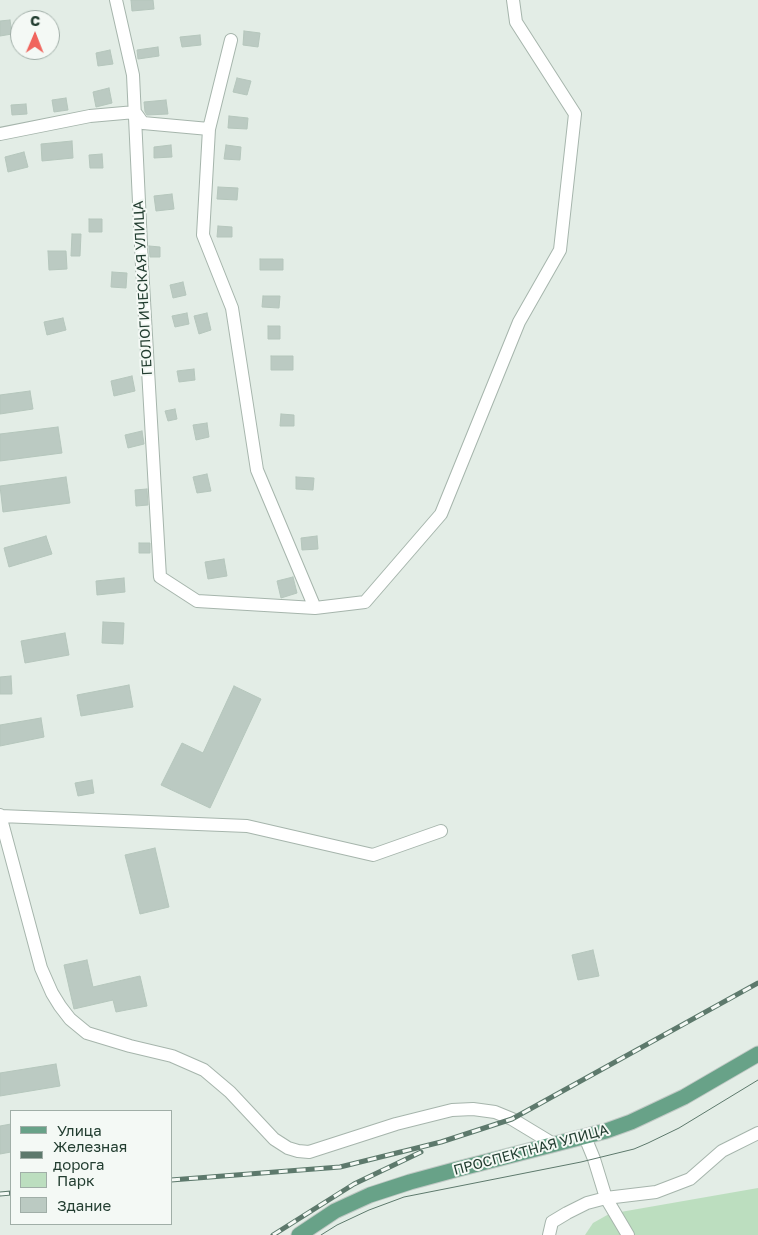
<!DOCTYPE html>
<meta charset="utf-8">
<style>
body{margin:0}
#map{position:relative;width:758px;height:1235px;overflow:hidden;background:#e3ede6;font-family:"Golos Text",sans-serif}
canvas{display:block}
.legend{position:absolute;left:10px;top:1110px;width:162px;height:115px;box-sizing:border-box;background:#f4f9f5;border:1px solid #a0aea7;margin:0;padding:6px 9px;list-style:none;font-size:15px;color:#233e31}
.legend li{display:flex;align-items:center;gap:10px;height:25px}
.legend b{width:25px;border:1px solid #a0aea7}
.north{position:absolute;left:10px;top:10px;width:50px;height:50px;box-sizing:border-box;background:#f4f9f5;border:1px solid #a0aea7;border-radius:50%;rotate:1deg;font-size:14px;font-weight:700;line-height:20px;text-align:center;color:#233e31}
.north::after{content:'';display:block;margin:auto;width:18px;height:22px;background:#f0655d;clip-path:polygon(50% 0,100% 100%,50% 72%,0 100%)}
</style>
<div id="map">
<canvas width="758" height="1235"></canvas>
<ul class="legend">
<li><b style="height:6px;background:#68a288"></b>Улица</li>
<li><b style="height:6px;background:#5d796c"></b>Железная дорога</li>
<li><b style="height:14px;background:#bcdebf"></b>Парк</li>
<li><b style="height:14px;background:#bbcac2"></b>Здание</li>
</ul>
<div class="north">С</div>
</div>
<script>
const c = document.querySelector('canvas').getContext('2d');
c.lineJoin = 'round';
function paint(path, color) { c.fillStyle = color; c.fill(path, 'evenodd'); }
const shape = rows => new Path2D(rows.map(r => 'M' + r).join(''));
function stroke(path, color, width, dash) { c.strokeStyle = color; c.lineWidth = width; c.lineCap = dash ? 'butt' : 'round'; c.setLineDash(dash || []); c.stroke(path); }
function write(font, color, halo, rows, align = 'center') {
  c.font = font + ' "Golos Text",sans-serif'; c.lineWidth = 4; c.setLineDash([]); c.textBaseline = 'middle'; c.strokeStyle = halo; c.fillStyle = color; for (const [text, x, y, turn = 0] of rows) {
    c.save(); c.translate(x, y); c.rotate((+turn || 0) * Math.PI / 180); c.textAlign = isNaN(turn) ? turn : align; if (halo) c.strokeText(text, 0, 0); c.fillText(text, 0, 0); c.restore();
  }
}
paint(shape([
 [758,1188,758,1235,585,1235,593,1223,609,1214]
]), '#bcdebf');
const building = shape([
 [131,0,153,0,154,9,132,11,131,0],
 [10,20,12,34,0,36,0,21,10,20],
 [244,31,260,33,258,47,243,45,244,31],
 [200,35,201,45,182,47,180,37,200,35],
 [158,47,159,56,138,59,137,50,158,47],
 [110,50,113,64,98,66,96,53,110,50],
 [237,78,251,81,247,95,233,92,237,78],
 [109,88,112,103,96,107,93,92,109,88],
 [66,98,68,110,54,112,52,100,66,98],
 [166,100,168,114,147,115,145,112,144,102,166,100],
 [26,104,27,114,12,115,11,105,26,104],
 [229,116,248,118,247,129,228,128,229,116],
 [72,141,73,158,42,161,41,144,72,141],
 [171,145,172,157,154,158,154,147,171,145],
 [226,145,241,147,240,160,224,159,226,145],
 [24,152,28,167,8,172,5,157,24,152],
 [102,154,103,168,90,168,89,155,102,154],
 [218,187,238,188,237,200,217,199,218,187],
 [172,194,174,209,156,211,154,196,172,194],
 [89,219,102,219,102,232,89,232,89,219],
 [218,226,232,227,232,237,217,237,218,226],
 [72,234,81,234,80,256,71,256,72,234],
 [149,246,160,247,160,257,150,257,149,246],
 [48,251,66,251,67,269,49,270,48,251],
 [260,259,283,259,283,270,260,270,260,259],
 [112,272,127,273,126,288,111,287,112,272],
 [183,282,186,295,173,298,170,285,183,282],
 [263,296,280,296,279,308,262,307,263,296],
 [187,313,189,324,175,327,172,316,187,313],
 [207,313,211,330,199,334,194,316,207,313],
 [63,318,66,330,47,335,44,322,63,318],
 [268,326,280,326,280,339,268,339,268,326],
 [271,356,293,356,293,370,271,370,271,356],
 [194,369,195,380,179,382,177,371,194,369],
 [132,376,135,391,114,396,111,381,132,376],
 [30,391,33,409,0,414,0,395,30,391],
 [175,409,177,419,168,421,165,411,175,409],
 [281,414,294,415,294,426,280,426,281,414],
 [207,423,209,437,196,440,193,425,207,423],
 [58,427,62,453,0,461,0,434,58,427],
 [142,431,144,444,128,448,125,435,142,431],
 [207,474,211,491,197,493,193,477,207,474],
 [66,477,70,503,3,512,0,486,66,477],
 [296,477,314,478,313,490,296,489,296,477],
 [147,489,148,505,136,506,135,490,147,489],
 [46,536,52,554,9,567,4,548,46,536],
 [317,536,318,549,302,550,301,538,317,536],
 [139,543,150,543,150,553,139,553,139,543],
 [224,559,227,576,208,579,205,562,224,559],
 [293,577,297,593,281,598,277,581,293,577],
 [124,578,125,592,97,595,96,581,124,578],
 [103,622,124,623,123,644,102,643,103,622],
 [65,633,69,655,25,663,21,641,65,633],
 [11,676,12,694,0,694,0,677,11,676],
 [129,685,133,707,81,716,77,695,129,685],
 [234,686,261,699,210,808,161,785,182,743,203,753,234,686],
 [41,718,44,737,0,746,0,725,41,718],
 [92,780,94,793,78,796,75,783,92,780],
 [155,848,169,907,140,914,125,855,155,848],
 [593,950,599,976,578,980,572,955,593,950],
 [87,960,93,987,140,976,147,1006,116,1012,113,1000,74,1009,64,965,87,960],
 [56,1064,60,1086,0,1096,0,1073,56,1064],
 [11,1124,11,1152,0,1154,0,1126,11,1124]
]);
paint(building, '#bbcac2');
stroke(building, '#b5c6bc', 1);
const minor = shape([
 [116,0,133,75,142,266,160,577,197,601,315,608,365,602,441,514,519,322,560,250,575,114,516,22,513,0],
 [209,129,231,40],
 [0,134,90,116,135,112,143,123,209,129,203,235,232,308,257,470,315,608],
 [0,815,41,968,52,993,60,1006,70,1019,87,1033,130,1046,172,1056,204,1070,230,1092,274,1139,288,1148,298,1151,309,1152,396,1124,452,1110,473,1109,495,1112,512,1119,555,1145],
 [0,816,247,826,373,855,441,831],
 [585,1137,594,1159,606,1198,656,1192,690,1179,722,1151,758,1133],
 [549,1235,552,1222,567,1213,587,1203,606,1198,628,1235]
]);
const major = shape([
 [299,1235,335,1211,370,1195,410,1182,458,1169,606,1131,631,1122,684,1097,758,1054]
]);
stroke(minor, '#a6b5ac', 14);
stroke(major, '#c1c9c5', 17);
stroke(minor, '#fff', 12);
stroke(major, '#68a288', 15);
stroke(shape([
 [321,1235,337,1225,369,1210,404,1197,581,1162,634,1149,648,1143,679,1128,758,1080]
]), '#5d796c', 1);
const rail = shape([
 [171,1180,340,1167,441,1142,512,1119,758,983],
 [0,1194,11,1193],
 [273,1235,354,1184,421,1152]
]);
stroke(rail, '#5d796c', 5);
stroke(rail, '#f4f9f5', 3, [9]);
write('14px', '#233e31', '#f4f9f5', [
 ["ГЕОЛОГИЧЕСКАЯ УЛИЦА",143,288,-93],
 ["ПРОСПЕКТНАЯ УЛИЦА",531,1150,-15]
]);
</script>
